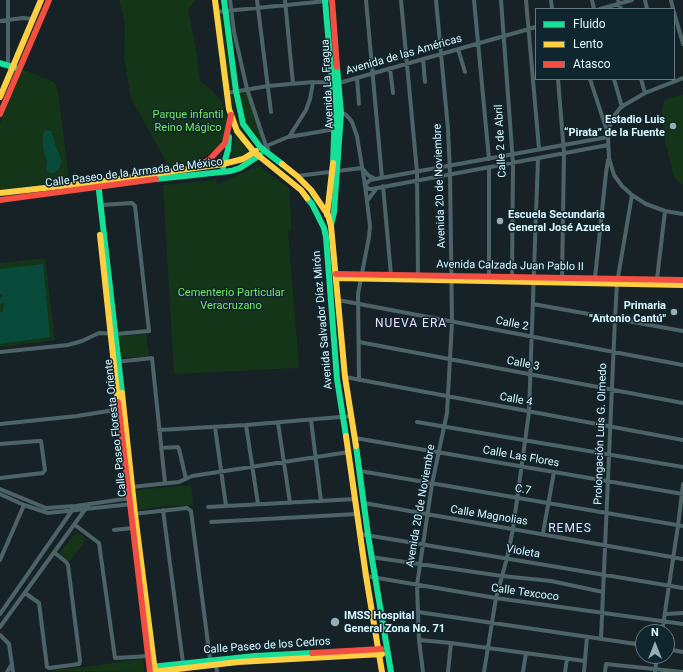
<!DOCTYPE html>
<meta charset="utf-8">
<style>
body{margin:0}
#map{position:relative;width:683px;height:672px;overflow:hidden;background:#172227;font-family:Roboto,sans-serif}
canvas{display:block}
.legend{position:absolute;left:535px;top:8px;width:140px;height:72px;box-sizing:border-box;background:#10262e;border:1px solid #627a82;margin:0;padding:5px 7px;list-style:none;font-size:12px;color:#ddf8ff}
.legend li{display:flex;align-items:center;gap:8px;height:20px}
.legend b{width:20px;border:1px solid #627a82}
.north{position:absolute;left:635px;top:624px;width:40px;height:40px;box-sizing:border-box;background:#10262e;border:1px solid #627a82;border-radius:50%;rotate:0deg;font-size:11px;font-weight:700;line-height:16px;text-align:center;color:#ddf8ff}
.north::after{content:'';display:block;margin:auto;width:14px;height:18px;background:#98adb3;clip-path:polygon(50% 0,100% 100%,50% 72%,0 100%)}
</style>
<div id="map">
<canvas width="683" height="672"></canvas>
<ul class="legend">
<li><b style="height:5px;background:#16e098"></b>Fluido</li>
<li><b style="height:5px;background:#ffcf43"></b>Lento</li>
<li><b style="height:5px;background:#f24e42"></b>Atasco</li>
</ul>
<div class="north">N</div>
</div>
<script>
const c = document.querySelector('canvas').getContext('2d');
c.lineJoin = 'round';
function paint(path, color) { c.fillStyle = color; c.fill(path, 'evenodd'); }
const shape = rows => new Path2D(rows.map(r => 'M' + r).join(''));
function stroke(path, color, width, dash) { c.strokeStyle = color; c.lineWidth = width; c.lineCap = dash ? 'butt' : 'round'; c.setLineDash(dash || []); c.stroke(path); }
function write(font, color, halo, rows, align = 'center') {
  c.font = font + ' Roboto,sans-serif'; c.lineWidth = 3; c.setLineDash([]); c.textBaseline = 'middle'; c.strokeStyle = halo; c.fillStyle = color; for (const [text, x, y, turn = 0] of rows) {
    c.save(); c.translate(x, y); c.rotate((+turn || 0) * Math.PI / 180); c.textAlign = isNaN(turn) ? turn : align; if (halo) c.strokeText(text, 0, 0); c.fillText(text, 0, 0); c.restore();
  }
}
paint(shape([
 [119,0,196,0,188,10,197,54,200,81,213,91,222,102,228,123,224,139,216,149,200,159,187,164,169,167,131,98,124,58,125,22],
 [222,14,233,88,229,89,219,15],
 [22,69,54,82,56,85,58,91,69,181,0,190,0,123],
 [45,130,51,131,52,133,55,144,62,161,46,165,47,162,43,148,43,134],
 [246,91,263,141,259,143,248,131,241,113,239,93],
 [231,95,234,95,236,113,240,126,248,140,240,132,235,115],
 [683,95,683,184,679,183,674,177,665,141,662,110,664,101,672,97],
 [234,134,239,139,248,152,239,159,232,156],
 [258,165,290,189,291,231,288,231,299,368,174,374,163,185,216,180,217,185],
 [45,258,55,340,0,347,0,263],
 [146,334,149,356,121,358,118,336],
 [191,485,193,505,164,506,138,510,136,490],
 [77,532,87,539,69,562,59,553],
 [143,659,145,672,49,671,83,667]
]), '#143518');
paint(shape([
 [45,130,51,131,52,133,55,144,62,161,59,169,54,173,48,172,46,170,47,162,43,148,43,134],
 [43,264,50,337,0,344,0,312,3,312,4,303,0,304,0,298,3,296,0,294,0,269]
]), '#094b3b');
stroke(shape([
 [8,0,8,65],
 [230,0,234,32,247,89,266,146,268,149],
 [257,0,271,112],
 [285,0,293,84],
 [366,0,382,178],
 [401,0,417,172,418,275],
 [474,0,489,159],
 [501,0,513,163,512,278],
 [526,0,539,149],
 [551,0,552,9],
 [592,0,594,9],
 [618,0,621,9],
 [645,0,647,9],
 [671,0,673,9],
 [600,9,632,0],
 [216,12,327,1],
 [674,12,683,44],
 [0,21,23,18,33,19],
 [458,49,465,72],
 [423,59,425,82],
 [390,68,393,93],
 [357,78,359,104],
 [683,78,645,93,621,107,611,120,608,137,609,158,614,175,622,186,632,195,646,204,665,211,683,214],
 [558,79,564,153,562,280],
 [590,79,607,131],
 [614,79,622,107],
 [641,79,645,93],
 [227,93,268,86,313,82,339,83,536,27],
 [339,113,345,114,349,118,352,122,357,136,365,185,370,226,369,237,358,294,359,380],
 [289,137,306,110,310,99,313,82],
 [264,147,288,137,336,129],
 [363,169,368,175,375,179],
 [297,176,362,168],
 [365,185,370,180,608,137],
 [365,186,369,189,372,189,608,145],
 [383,186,391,275],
 [367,201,376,189],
 [489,276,489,167],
 [595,278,606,173,608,160],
 [657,279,665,211],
 [338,300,683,365],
 [533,304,683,331],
 [359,342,683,403],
 [0,352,68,345,82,341,99,333,116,334,149,331,135,206,132,203,101,205],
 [116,362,152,358,165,483],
 [345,377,683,440],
 [311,420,321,501],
 [417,422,683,467],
 [278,423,290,503],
 [0,424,77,416,121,409],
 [246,425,258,504],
 [215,427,226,506],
 [159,430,246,425,352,416],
 [355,438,683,494],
 [0,444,38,441,41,441,45,470,43,473,0,478],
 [161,448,178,447,179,449,186,479],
 [360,471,683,526],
 [131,487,179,482,192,476,349,452],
 [0,489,46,508,76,506,131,498],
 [0,494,24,505,48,513,132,504],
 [364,503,683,559],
 [208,507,356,499],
 [163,510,183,663],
 [133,514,187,508,191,511,210,659],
 [211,522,357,514],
 [75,525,99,543,115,658,150,656],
 [114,530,132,528],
 [543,533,554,472],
 [360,534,683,588],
 [371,557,502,576,551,581,603,592],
 [0,560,24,505],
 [366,576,496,598,683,624],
 [25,593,39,603,47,667,49,668,79,664,80,661,68,565,66,562,55,553],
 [418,612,643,645],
 [0,614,73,509],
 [666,614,683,613],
 [0,627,89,504],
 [662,632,678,526,683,484],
 [0,635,9,644,13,672],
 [601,639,615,318,617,283,632,195],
 [419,640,451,643,585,661],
 [667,649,683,652],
 [216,664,217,672],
 [7,672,12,664],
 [423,672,419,640,417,585,432,484,447,413,452,322,450,174,448,129,436,0],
 [448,672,451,643],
 [484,672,496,598,507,558,513,529,529,412,538,158],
 [523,672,526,653],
 [565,672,567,659],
 [584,672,587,637],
 [605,672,606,664,683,672],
 [655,672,657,656]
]), '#4c6368', 4);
stroke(shape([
 [224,0,236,91,243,124,261,148,282,164],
 [325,0,335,113,333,163],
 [0,63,16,68],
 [223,167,228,150,229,137],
 [156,179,231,171,240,168,260,155],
 [98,182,122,393],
 [307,198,312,204,324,228,326,237,337,379,346,436],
 [331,225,334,212,341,113,337,67],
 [356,446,368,535,391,672],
 [151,667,255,656,312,653]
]), '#16e098', 6);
stroke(shape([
 [215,0,229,109,237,131,254,152,301,190,307,198],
 [0,97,41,0],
 [282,164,297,176,311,190,328,215,331,226,345,377,356,446],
 [0,193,98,182,223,164,243,159,256,151],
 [327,215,333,163],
 [100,235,118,402],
 [337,278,683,285],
 [122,393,135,514,155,672],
 [346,436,366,576,382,672],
 [152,672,238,662,382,654]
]), '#ffcf43', 6);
stroke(shape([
 [332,0,337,67],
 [0,114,49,0],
 [196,167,209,160,225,143,231,115],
 [0,200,156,179],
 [336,274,683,280],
 [118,402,150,672],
 [312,653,381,649]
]), '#f24e42', 6);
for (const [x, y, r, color] of [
 [673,126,4,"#98adb3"],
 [500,221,4,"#98adb3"],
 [674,312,4,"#98adb3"],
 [335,622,5,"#98adb3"]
]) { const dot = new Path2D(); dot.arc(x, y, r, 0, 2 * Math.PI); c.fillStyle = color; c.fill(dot); stroke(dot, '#10262e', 1.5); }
write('11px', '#ddf8ff', '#10262e', [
 ["Avenida de las Américas",404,55,-16],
 ["Avenida La Fragua",328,84,-93],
 ["Calle 2 de Abril",501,141,-93],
 ["Calle Paseo de la Armada de México",134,173,-7],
 ["Avenida 20 de Noviembre",440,186,-92],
 ["Avenida Calzada Juan Pablo II",510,266,1],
 ["Avenida Salvador Díaz Mirón",323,320,-95],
 ["Calle 2",512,324,11],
 ["Calle 3",523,364,11],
 ["Calle 4",516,400,10],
 ["Calle Paseo Floresta Oriente",116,428,-96],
 ["Prolongación Luis G. Olmedo",601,434,-88],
 ["Calle Las Flores",521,457,10],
 ["C.7",523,490,9],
 ["Avenida 20 de Noviembre",421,506,-80],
 ["Calle Magnolias",489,516,9],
 ["Violeta",523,552,10],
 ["Calle Texcoco",525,593,8],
 ["Calle Paseo de los Cedros",267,646,-4]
]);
write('11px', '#75e761', '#10262e', [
 ["Parque infantil",188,115],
 ["Reino Mágico",188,128],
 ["Cementerio Particular",231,293],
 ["Veracruzano",231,306]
]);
write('bold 11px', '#ddf8ff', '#10262e', [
 ["Estadio Luis",665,120],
 ["“Pirata” de la Fuente",665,133],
 ["Escuela Secundaria",508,215,"left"],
 ["General José Azueta",508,228,"left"],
 ["Primaria",666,306],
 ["\"Antonio Cantú\"",666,319],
 ["IMSS Hospital",344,616,"left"],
 ["General Zona No. 71",344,629,"left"]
], 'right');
c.letterSpacing = '1px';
write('12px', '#eedfff', '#10262e', [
 ["NUEVA ERA",411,324],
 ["REMES",570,529]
]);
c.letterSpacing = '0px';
</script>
